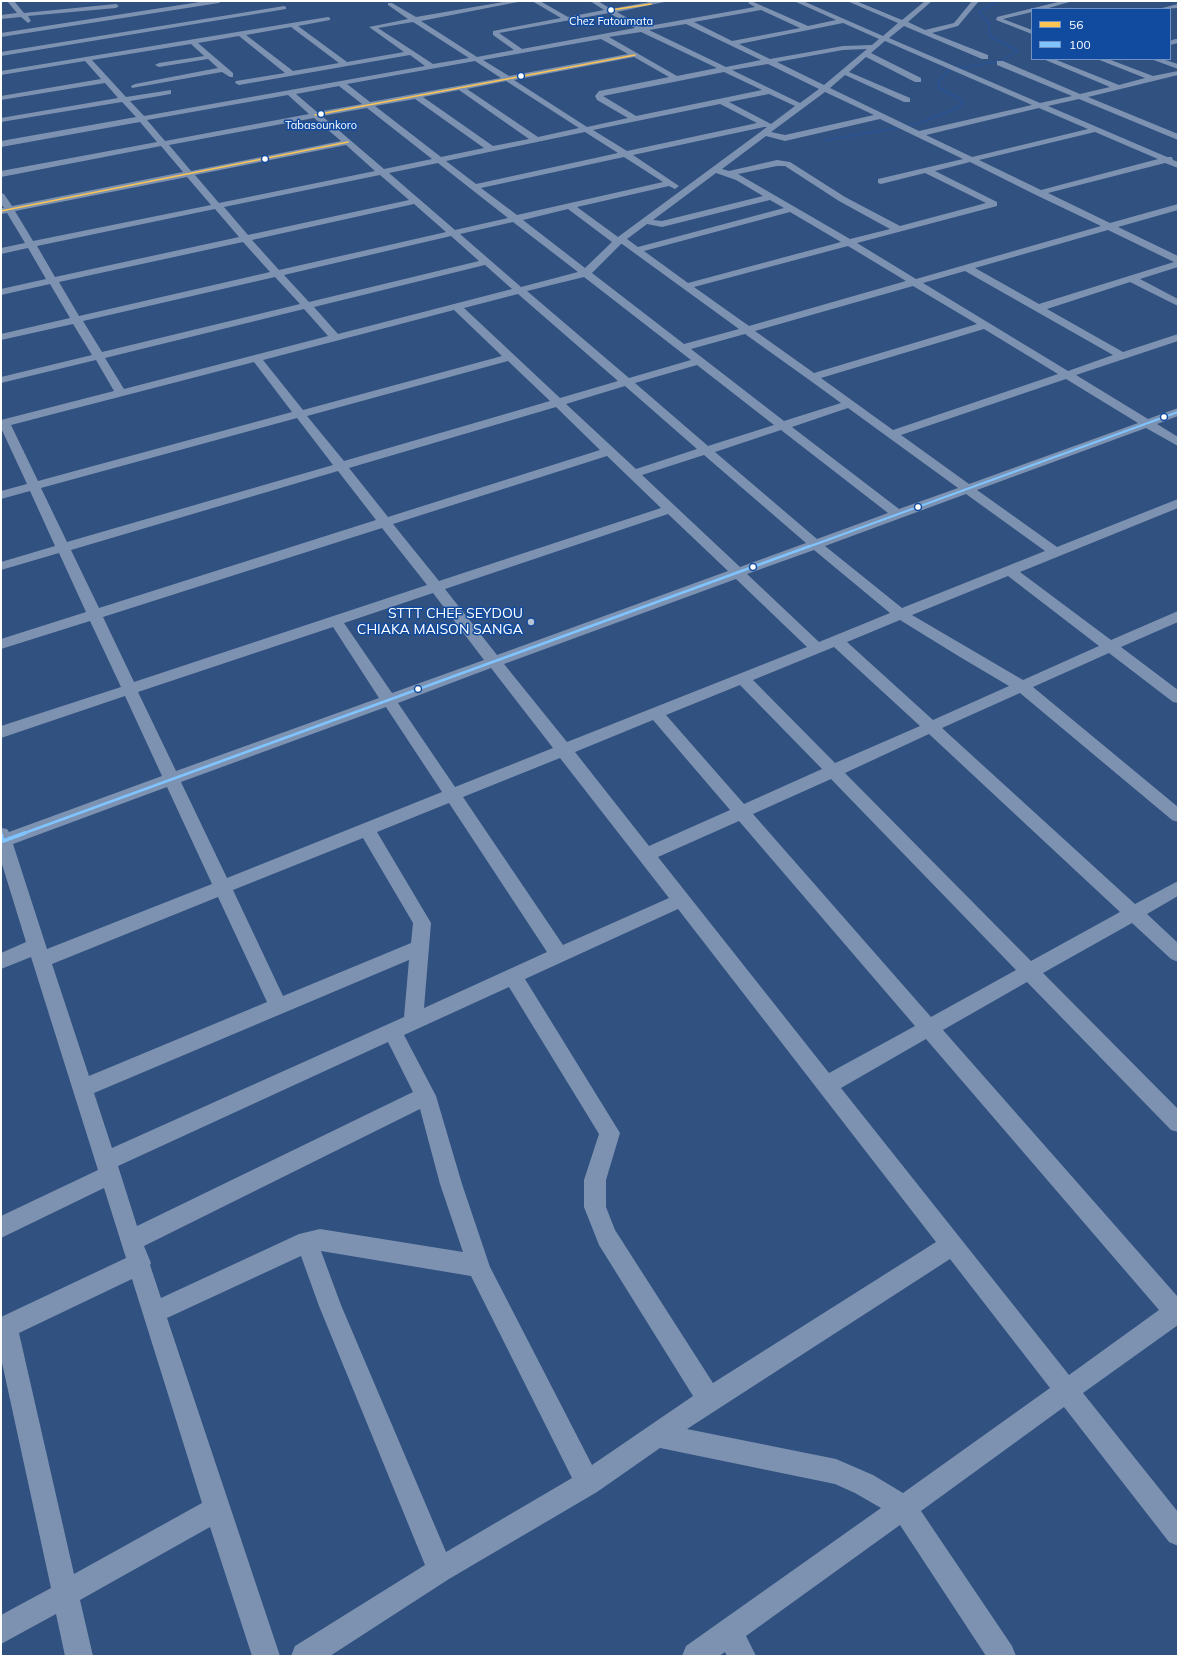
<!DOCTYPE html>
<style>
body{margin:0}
#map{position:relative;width:1179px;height:1657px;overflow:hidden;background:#315180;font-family:Mulish,sans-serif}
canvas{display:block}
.frame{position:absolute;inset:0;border:2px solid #fff;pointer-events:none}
.legend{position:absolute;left:1031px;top:8px;width:140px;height:52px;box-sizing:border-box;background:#114ba0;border:1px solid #7093c6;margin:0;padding:5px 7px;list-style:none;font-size:12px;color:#fff}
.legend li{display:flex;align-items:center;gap:8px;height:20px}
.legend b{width:20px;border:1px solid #7093c6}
</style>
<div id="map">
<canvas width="1179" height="1657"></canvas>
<div class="frame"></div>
<ul class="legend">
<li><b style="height:5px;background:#fcc553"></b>56</li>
<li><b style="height:5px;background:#80c4ff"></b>100</li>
</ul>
</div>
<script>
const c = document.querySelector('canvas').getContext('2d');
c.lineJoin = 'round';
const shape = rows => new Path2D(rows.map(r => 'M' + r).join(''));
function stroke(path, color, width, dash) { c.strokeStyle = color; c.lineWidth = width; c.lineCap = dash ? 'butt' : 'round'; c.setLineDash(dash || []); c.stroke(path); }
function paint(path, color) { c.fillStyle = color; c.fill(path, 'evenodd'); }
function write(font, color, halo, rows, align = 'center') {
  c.font = font + ' Mulish,sans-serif'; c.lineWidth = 3; c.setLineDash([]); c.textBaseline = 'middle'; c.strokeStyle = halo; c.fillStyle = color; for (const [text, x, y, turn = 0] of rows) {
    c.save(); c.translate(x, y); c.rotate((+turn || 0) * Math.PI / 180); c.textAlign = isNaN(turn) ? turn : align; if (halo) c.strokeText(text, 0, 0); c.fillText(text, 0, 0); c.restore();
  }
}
stroke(shape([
 [825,140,914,125,958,108,963,102,962,100,939,88,938,83,948,70,1001,61,1018,51,990,36,989,23,979,12,997,1]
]), '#2b5391', 2);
paint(shape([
 [7,1,14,1,24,13,116,4,119,6,116,8,28,16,31,21,28,23,21,17,1,19,1,15,17,13,7,1],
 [206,1,222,1,219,3,1,37,1,33,206,1],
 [509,1,523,1,421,21,477,57,514,50,493,35,493,31,561,18,532,1,540,1,568,17,604,10,590,1,598,1,611,9,655,1,669,1,617,12,643,27,755,7,748,3,751,1,808,26,836,20,794,1,803,1,883,36,898,23,847,1,856,1,902,20,925,1,932,1,908,22,925,30,954,23,972,1,979,1,958,26,932,33,988,55,988,59,982,59,904,26,889,38,1040,103,1072,96,997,65,997,61,1003,61,1080,94,1110,87,1043,59,1054,59,1119,85,1145,78,1097,59,1108,59,1153,76,1178,71,1178,75,1088,97,1178,134,1178,140,1079,99,1048,106,1167,157,1172,157,1173,160,1178,162,1178,168,1165,163,1048,193,1110,223,1178,204,1178,210,1118,227,1178,256,1178,267,1140,279,1178,299,1178,306,1130,282,1047,309,1123,352,1178,334,1178,341,1076,375,1148,419,1178,408,1178,416,1157,424,1178,437,1178,446,1146,428,977,490,1057,547,1178,499,1178,508,1020,572,1111,640,1178,611,1178,622,1121,647,1178,690,1178,703,1173,702,1109,653,1033,687,1178,807,1178,822,1172,820,1020,693,942,728,1135,904,1178,881,1178,896,1147,914,1178,943,1178,962,1171,959,1132,923,1043,973,1178,1109,1178,1132,1171,1130,1027,982,943,1030,1178,1297,1178,1325,1083,1393,1178,1512,1178,1546,1169,1542,1064,1407,921,1511,1012,1646,1016,1656,986,1656,900,1525,746,1636,756,1656,727,1656,725,1652,719,1656,682,1656,686,1646,881,1508,855,1493,835,1484,660,1448,597,1492,449,1579,330,1656,291,1656,295,1646,425,1565,319,1306,301,1256,167,1318,280,1656,252,1656,210,1527,80,1600,93,1656,65,1656,56,1614,1,1644,1,1615,51,1588,1,1358,1,1317,126,1258,104,1188,1,1238,1,1216,98,1170,31,957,1,969,1,953,26,942,1,861,1,828,7,829,9,832,162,776,125,696,1,738,1,726,121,687,90,621,1,649,1,639,86,612,59,553,1,570,1,562,55,546,30,491,1,499,1,491,27,484,1,428,1,420,114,391,96,360,1,383,1,377,92,355,73,324,1,340,1,334,70,318,50,284,1,295,1,289,46,279,28,248,1,254,1,248,25,243,7,213,1,214,1,208,4,208,1,204,1,193,4,194,12,206,183,172,161,146,1,177,1,171,157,142,140,122,1,147,1,141,136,117,122,102,1,122,1,118,118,98,105,83,1,100,1,96,101,79,85,61,1,75,1,71,328,17,330,18,330,20,298,26,347,62,404,52,369,27,408,19,388,5,388,3,392,3,416,17,509,1],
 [761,10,800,28,732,41,694,22,761,10],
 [609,13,635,28,522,49,499,33,609,13],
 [413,22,469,58,433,64,378,28,413,22],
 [843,23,879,39,872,45,843,46,770,59,739,44,843,23],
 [686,24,761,60,726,67,649,30,686,24],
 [291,27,339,63,293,71,246,35,291,27],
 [641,32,717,68,677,76,609,37,641,32],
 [239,36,285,73,236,81,235,83,239,85,410,55,425,66,144,116,130,101,171,94,171,90,126,97,92,60,191,44,204,56,159,63,155,65,159,67,208,59,218,68,135,84,131,86,132,88,222,72,230,77,233,77,233,73,198,43,239,36],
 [601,39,628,54,509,76,483,60,601,39],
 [885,41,1032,105,919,131,830,88,845,75,904,102,910,102,910,98,849,72,866,57,915,82,921,82,921,78,871,53,885,41],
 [867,49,824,85,777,62,843,50,867,49],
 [634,57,669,77,599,91,595,96,597,100,628,118,587,127,514,80,634,57],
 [475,61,501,78,370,102,347,84,475,61],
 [768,64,819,89,800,103,732,70,768,64],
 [724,72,762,90,636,116,603,96,724,72],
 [506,81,579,128,538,137,467,89,506,81],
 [339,86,362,104,317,112,296,94,339,86],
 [459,90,529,139,493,146,423,97,459,90],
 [825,92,874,115,785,135,771,132,825,92],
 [769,94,795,106,771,124,729,102,769,94],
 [288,95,309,114,165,141,147,120,288,95],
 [415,99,484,148,441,157,375,106,415,99],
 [720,104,757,123,627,151,593,130,720,104],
 [367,108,432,159,384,169,322,116,367,108],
 [1039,108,1088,129,972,157,926,135,1039,108],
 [314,118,341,141,191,171,169,145,314,118],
 [880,119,963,159,878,179,878,183,881,184,925,173,986,203,900,226,845,197,790,162,777,160,729,171,722,169,766,136,785,141,880,119],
 [764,127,767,127,618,237,577,207,669,186,675,189,679,186,633,155,764,127],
 [585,132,618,153,476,184,446,161,585,132],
 [1095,132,1158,159,1041,190,979,160,1095,132],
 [346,145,375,171,219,203,195,175,346,145],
 [624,157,663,182,517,215,481,188,624,157],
 [970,162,1036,195,1101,226,916,279,857,243,997,206,997,202,935,171,970,162],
 [438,163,471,189,508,218,455,230,389,173,438,163],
 [777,166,785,166,839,201,890,229,850,239,738,174,777,166],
 [716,173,736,180,763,196,662,221,653,220,716,173],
 [380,175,409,200,248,235,224,207,380,175],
 [187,177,211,205,33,241,15,211,187,177],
 [770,200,784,208,638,247,627,239,647,224,662,227,770,200],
 [414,204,446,232,279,270,252,240,414,204],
 [215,209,239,237,55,277,37,246,215,209],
 [568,209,612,242,585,268,523,220,568,209],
 [790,212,841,242,688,283,644,251,790,212],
 [513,222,578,272,521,287,460,234,513,222],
 [1108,230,1174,262,1039,304,975,268,1108,230],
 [451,236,479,261,309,302,284,275,451,236],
 [243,242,270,272,79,316,59,282,243,242],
 [621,244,622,244,739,329,684,344,592,273,621,244],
 [848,246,906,281,749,326,694,287,848,246],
 [485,265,512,289,338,334,314,307,485,265],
 [965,271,1113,355,1068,371,923,283,965,271],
 [275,277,300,304,102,352,83,321,275,277],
 [584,277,691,360,629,378,527,291,584,277],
 [913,286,977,324,814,373,755,331,913,286],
 [518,294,618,381,560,398,464,308,518,294],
 [304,309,328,336,124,389,105,358,304,309],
 [454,310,502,356,303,410,263,360,454,310],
 [984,329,1058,374,893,430,821,378,984,329],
 [745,334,808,379,841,403,784,421,691,349,745,334],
 [508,361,550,401,344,461,307,416,508,361],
 [254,362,292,412,38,481,11,425,254,362],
 [697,365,774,425,708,446,635,383,697,365],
 [1066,379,1138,423,969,484,901,435,1066,379],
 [625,386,697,449,636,469,566,404,625,386],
 [556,407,600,450,388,517,349,468,556,407],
 [848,408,958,488,899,509,792,427,848,408],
 [297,418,333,465,67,542,41,488,297,418],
 [781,430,888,513,817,539,715,452,781,430],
 [704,455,806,543,740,567,642,475,704,455],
 [607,456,661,508,439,581,393,524,607,456],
 [338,471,376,520,99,608,71,550,338,471],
 [966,494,1045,551,902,608,825,546,966,494],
 [668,514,728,571,497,655,445,589,668,514],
 [382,528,427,585,134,682,103,617,382,528],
 [814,550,890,613,819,642,747,574,814,550],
 [1008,576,1099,646,1023,680,912,615,1008,576],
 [736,579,807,647,567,742,504,664,736,579],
 [433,593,484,660,392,693,344,623,433,593],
 [900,620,960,657,1009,686,933,720,847,642,900,620],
 [333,627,379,698,176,771,138,692,333,627],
 [834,647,920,726,835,763,753,680,834,647],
 [491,668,553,748,455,787,398,703,491,668],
 [740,685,822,769,744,804,666,715,740,685],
 [386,707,442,792,227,878,181,782,386,707],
 [653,720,730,810,649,846,575,752,653,720],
 [929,734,1120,912,1031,961,845,773,929,734],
 [560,758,669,898,563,945,463,797,560,758],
 [831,779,1016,970,931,1017,753,814,831,779],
 [167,787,212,884,47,949,13,844,167,787],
 [449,803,547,952,424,1008,431,923,377,832,449,803],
 [739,821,915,1026,829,1073,658,857,739,821],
 [363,838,413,923,411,943,283,996,233,890,363,838],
 [218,897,267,1002,89,1076,52,964,218,897],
 [678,909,936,1242,713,1383,615,1230,606,1207,606,1180,620,1133,525,979,678,909],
 [409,960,404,1017,112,1148,94,1093,409,960],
 [509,987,599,1134,584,1180,584,1207,599,1245,693,1396,592,1465,490,1267,462,1184,436,1096,404,1035,509,987],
 [926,1039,1159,1310,1069,1375,841,1088,926,1039],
 [388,1042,413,1092,137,1226,118,1166,388,1042],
 [420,1109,440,1184,463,1252,320,1229,299,1234,161,1298,150,1265,151,1263,144,1246,420,1109],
 [321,1251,471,1276,572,1478,446,1552,341,1305,321,1251],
 [950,1259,1050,1388,903,1493,873,1475,836,1459,687,1429,950,1259],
 [132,1279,202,1503,74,1574,19,1333,132,1279],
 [1062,1,1073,1,1045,9,1032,9,1032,12,1003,19,1032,30,1032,34,996,20,997,17,1062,1],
 [1178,4,1178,8,1161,9,1162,8,1178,4],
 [284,6,286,7,286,9,1,56,1,52,284,6],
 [1175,39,1178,39,1178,43,1170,45,1170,41,1175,39],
 [1151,59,1162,59,1178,64,1178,69,1151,59]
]), '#7d92b0');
stroke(shape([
 [611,10,651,4],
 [315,115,635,55],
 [1,211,348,142]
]), '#fcc553', 1.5);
stroke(shape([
 [808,547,1178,412]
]), '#80c4ff', 2);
stroke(shape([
 [22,834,810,546]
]), '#80c4ff', 2.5);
stroke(shape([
 [1,834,3,841,25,833]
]), '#80c4ff', 3.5);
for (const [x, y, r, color] of [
 [611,10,3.5,"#fff"],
 [521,76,3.5,"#fff"],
 [321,114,3.5,"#fff"],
 [265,159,3.5,"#fff"],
 [1164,417,3.5,"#fff"],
 [918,507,3.5,"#fff"],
 [753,567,3.5,"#fff"],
 [531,622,4,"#b7c2d3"],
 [418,689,3.5,"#fff"]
]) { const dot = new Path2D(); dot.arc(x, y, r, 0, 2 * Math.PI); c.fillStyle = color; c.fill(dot); stroke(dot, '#114ba0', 1.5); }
write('11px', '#fff', '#114ba0', [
 ["Chez Fatoumata",611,22],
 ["Tabasounkoro",321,126]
]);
write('14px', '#fff', '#114ba0', [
 ["STTT CHEF SEYDOU",523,614],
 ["CHIAKA MAISON SANGA",523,630]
], 'right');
</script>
